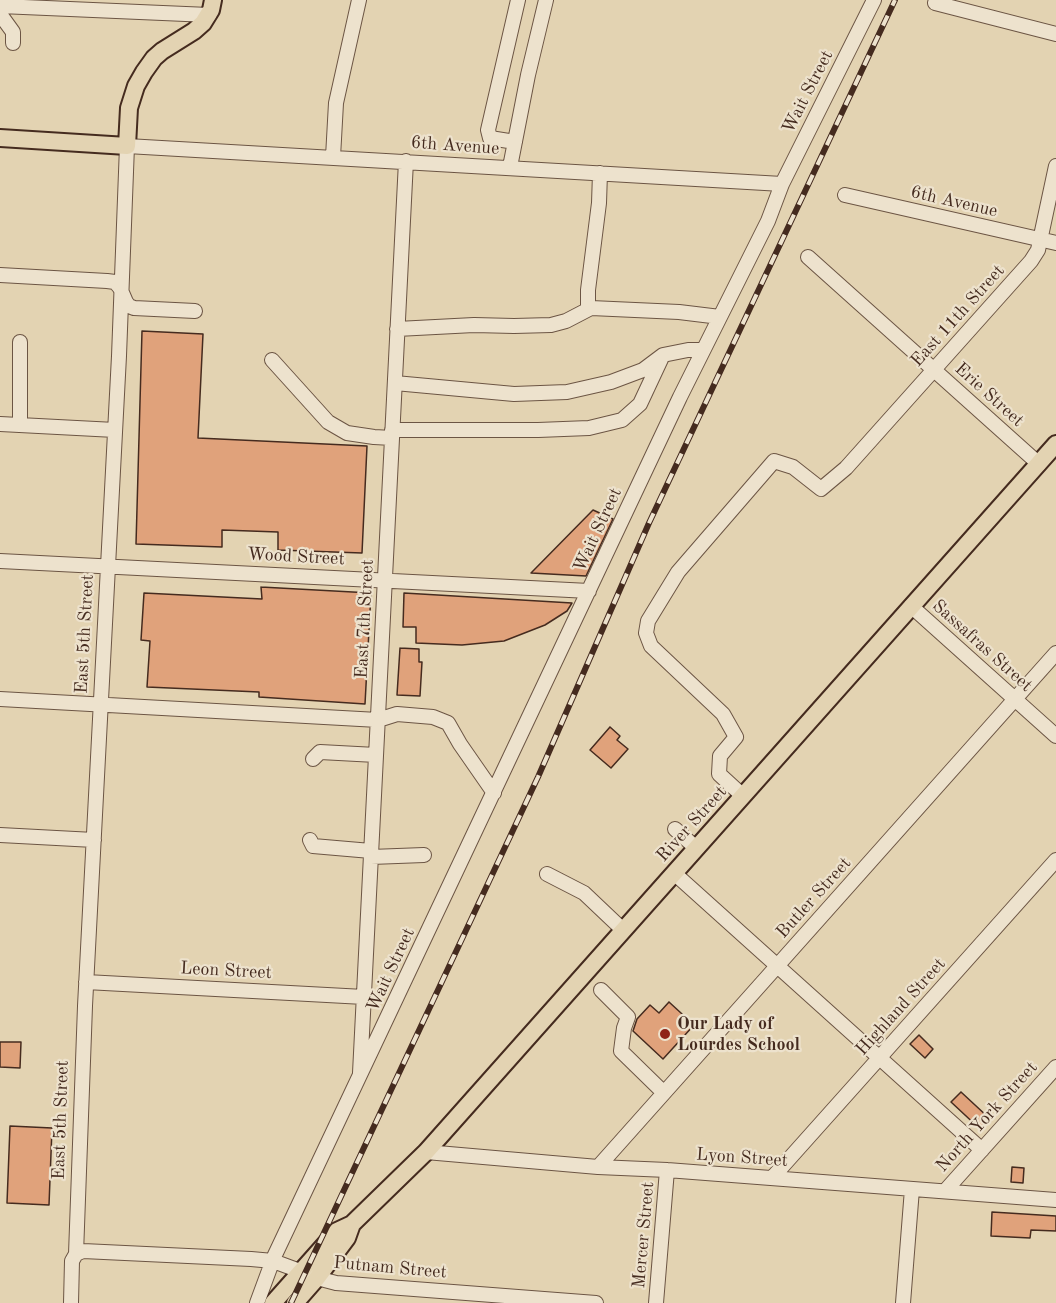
<!DOCTYPE html>
<style>
body{margin:0}
canvas{display:block;background:#e3d3b2}
</style>
<canvas width="1056" height="1303"></canvas>
<script>
const c = document.querySelector('canvas').getContext('2d');
c.lineJoin = 'round';
function paint(path, color) { c.fillStyle = color; c.fill(path, 'evenodd'); }
const shape = rows => new Path2D(rows.map(r => 'M' + r).join(''));
function stroke(path, color, width, dash) { c.strokeStyle = color; c.lineWidth = width; c.lineCap = dash ? 'butt' : 'round'; c.setLineDash(dash || []); c.stroke(path); }
function write(font, color, halo, rows, align = 'center') {
  c.font = font + ' "Old Standard TT",serif'; c.lineWidth = 4.5; c.setLineDash([]); c.textBaseline = 'middle'; c.strokeStyle = halo; c.fillStyle = color; for (const [text, x, y, turn = 0] of rows) {
    c.save(); c.translate(x, y); c.rotate((+turn || 0) * Math.PI / 180); c.textAlign = isNaN(turn) ? turn : align; if (halo) c.strokeText(text, 0, 0); c.fillText(text, 0, 0); c.restore();
  }
}
const building = shape([
 [142,331,203,334,198,438,367,446,362,553,278,550,278,532,222,530,222,547,136,544,142,331],
 [593,510,613,519,586,576,531,573,593,510],
 [261,587,371,593,365,704,259,697,259,692,147,687,150,641,141,640,144,593,262,599,261,587],
 [404,593,572,603,567,611,545,625,504,641,462,645,416,643,416,627,403,627,404,593],
 [400,648,419,649,419,662,422,662,420,696,397,695,400,648],
 [610,727,620,736,617,740,628,749,611,768,590,750,610,727],
 [669,1002,694,1025,663,1059,633,1031,637,1019,650,1005,659,1013,669,1002],
 [919,1035,933,1049,925,1058,910,1044,919,1035],
 [0,1042,21,1042,20,1068,0,1067,0,1042],
 [961,1092,989,1118,980,1129,951,1102,961,1092],
 [10,1126,52,1128,49,1205,7,1203,10,1126],
 [1012,1167,1024,1168,1023,1183,1011,1182,1012,1167],
 [992,1212,1056,1216,1056,1231,1031,1230,1030,1238,991,1236,992,1212]
]);
paint(building, '#e0a27b');
stroke(building, '#452b1f', 1.5);
const minor = shape([
 [935,3,1056,34],
 [0,6,209,15],
 [0,14,13,32,13,43],
 [515,142,490,138,488,130,518,0],
 [333,157,336,103,359,0],
 [510,167,528,75,546,0],
 [845,195,1056,243],
 [808,257,1039,464],
 [0,275,107,281,115,282,120,288,126,302,129,306,134,308,195,311],
 [588,309,588,290,599,203,600,173],
 [397,329,474,325,514,326,551,325,566,321,591,308,679,312,720,317],
 [20,342,20,425],
 [272,360,328,422,347,433,374,437,392,438],
 [395,383,514,394,567,392,611,382,643,370,663,355,688,350,703,350],
 [0,424,115,430],
 [392,430,538,430,589,428,622,420,640,404,662,357],
 [0,561,589,591],
 [911,606,1056,736],
 [0,699,378,720,397,714,433,717,448,723,460,744,494,793],
 [313,759,320,752,376,755],
 [743,796,719,774,720,756,736,737,723,714,651,646,646,633,648,621,678,572,774,461,793,467,821,489,846,468,1031,261,1038,250,1056,166],
 [675,829,696,848],
 [0,835,94,840],
 [310,840,313,846,371,851],
 [371,857,424,855],
 [674,873,982,1150],
 [547,874,584,893,623,930],
 [86,982,364,997],
 [601,990,628,1017,624,1028,621,1051,664,1093],
 [360,1073,406,161],
 [426,1152,598,1167,667,1170,1056,1200],
 [598,1167,1056,653],
 [772,1178,1056,860],
 [945,1191,1056,1067],
 [76,1254,83,1251,251,1259,273,1261,300,1271,317,1278,336,1283,596,1303],
 [71,1303,72,1261,76,1254,85,1006,119,356,127,146,782,184],
 [257,1303,274,1257,680,397,768,221,782,184,874,0],
 [656,1303,667,1170],
 [903,1303,912,1189]
]);
const major = shape([
 [0,138,127,146,129,108,136,86,144,72,154,58,162,51,194,31,203,23,211,10,213,0],
 [273,1303,337,1231,352,1224,426,1152,1056,444],
 [295,1303,317,1278,347,1238,352,1224]
]);
stroke(minor, '#6c5544', 16);
stroke(major, '#452b1f', 20);
stroke(minor, '#ede2cd', 14);
stroke(major, '#e3d3b2', 16);
const rail = shape([
 [291,1303,538,777,649,523,895,0]
]);
stroke(rail, '#452b1f', 6);
stroke(rail, '#ede2cd', 4, [11]);
for (const [x, y, r, color] of [
 [665,1034,6,"#8f2418"]
]) { const dot = new Path2D(); dot.arc(x, y, r, 0, 2 * Math.PI); c.fillStyle = color; c.fill(dot); stroke(dot, '#ede2cd', 2); }
write('18px', '#452b1f', '#ede2cd', [
 ["Wait Street",808,92,-63],
 ["6th Avenue",455,146,4],
 ["6th Avenue",954,202,13],
 ["East 11th Street",958,316,-48],
 ["Erie Street",989,395,42],
 ["Wait Street",598,530,-65],
 ["Wood Street",296,557,3],
 ["East 7th Street",365,619,-87],
 ["East 5th Street",85,634,-87],
 ["Sassafras Street",982,646,42],
 ["River Street",692,824,-48],
 ["Butler Street",814,898,-48],
 ["Wait Street",391,970,-65],
 ["Leon Street",226,971,3],
 ["Highland Street",901,1007,-48],
 ["North York Street",987,1117,-48],
 ["East 5th Street",61,1120,-88],
 ["Lyon Street",742,1158,4],
 ["Mercer Street",644,1235,-85],
 ["Putnam Street",390,1268,5]
]);
write('bold 18px', '#452b1f', '#ede2cd', [
 ["Our Lady of",677,1024],
 ["Lourdes School",677,1045]
], 'left');
</script>
